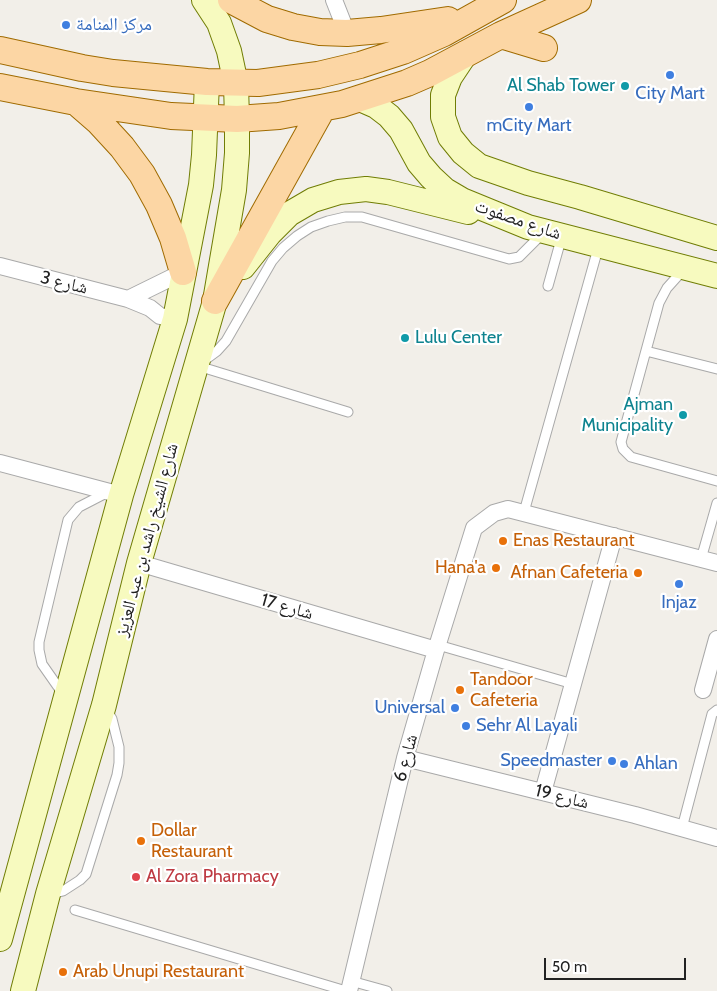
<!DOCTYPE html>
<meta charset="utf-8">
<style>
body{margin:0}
#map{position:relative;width:717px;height:991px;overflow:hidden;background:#f2efe9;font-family:Cabin,sans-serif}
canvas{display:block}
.scale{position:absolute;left:544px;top:958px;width:142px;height:22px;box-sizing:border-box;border:2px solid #222;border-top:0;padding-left:6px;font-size:15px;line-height:18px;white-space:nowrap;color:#222;-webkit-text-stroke:4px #fff;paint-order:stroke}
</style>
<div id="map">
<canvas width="717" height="991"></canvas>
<div class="scale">50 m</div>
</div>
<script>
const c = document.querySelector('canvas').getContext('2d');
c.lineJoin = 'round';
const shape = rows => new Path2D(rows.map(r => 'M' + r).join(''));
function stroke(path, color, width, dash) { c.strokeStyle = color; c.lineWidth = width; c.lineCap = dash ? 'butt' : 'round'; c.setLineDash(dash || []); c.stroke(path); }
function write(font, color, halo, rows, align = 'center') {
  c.font = font + ' Cabin,"Noto Naskh Arabic",sans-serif'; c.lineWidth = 4.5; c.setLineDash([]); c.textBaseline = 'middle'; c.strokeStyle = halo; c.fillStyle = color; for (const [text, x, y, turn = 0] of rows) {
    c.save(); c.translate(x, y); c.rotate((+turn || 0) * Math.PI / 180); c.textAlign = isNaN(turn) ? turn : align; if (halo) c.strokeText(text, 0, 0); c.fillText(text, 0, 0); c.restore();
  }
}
const lane = shape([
 [684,269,667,288,659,303,621,442,623,449,631,457,717,481],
 [548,286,562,236],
 [646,351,717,369],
 [202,362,217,351,226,341,272,261,283,248,297,236,311,227,328,221,345,217,362,217,509,259,519,257,542,234],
 [198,366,348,412],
 [524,512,599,245],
 [701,559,717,503],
 [438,645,573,684],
 [63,694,42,664,39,650,39,642,68,520,79,507,108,492],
 [682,828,711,718,712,714,717,710],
 [51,894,63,891,80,880,86,874,117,775,119,763,119,747,112,719,107,710],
 [75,910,346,991],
 [351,981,387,991]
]);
const street = shape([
 [334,0,347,33],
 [0,266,128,299,150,308,160,316,175,319],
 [128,299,183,272],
 [0,463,121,495],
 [139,563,436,650],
 [703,690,717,639],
 [405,758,635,815,717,838],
 [543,792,614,536],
 [349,991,405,758,436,650,474,528,494,513,508,509,717,563]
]);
const secondary = shape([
 [466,53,450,77,443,95,443,117,450,137,463,153,479,166,528,183,580,197,717,238],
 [360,99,376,106,389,116,401,130,419,163,431,177,445,190,462,200,528,227,717,276],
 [243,267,270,233,289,214,313,200,339,192,366,189,388,192,468,212],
 [0,939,121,495,175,319,201,185,204,155,207,82],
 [23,991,48,894,104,705,139,563,215,301,234,190,237,153,237,119,236,84,229,51,219,23,204,0]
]);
const primary = shape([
 [231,0,267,19,293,27,320,32,347,33,381,30,448,20],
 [501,35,544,48],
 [0,50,82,68,113,73,207,82,258,83,318,75,360,65,403,51,444,33,503,0],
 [0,87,76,102,171,116,237,119,279,116,342,104,407,83,430,73,501,35,578,0],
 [76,102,99,122,122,147,142,174,159,205,173,238,183,272],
 [215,301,322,109]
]);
stroke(lane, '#a9a9a9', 11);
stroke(street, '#a9a9a9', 18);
stroke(secondary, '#707d05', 26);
stroke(primary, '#a06b00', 28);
stroke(lane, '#fff', 9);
stroke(street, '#fff', 16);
stroke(secondary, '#f7fabf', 24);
stroke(primary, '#fcd6a4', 26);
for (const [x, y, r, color] of [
 [66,25,5,"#3f7fe0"],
 [670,75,5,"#3f7fe0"],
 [625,86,5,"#0f9aa8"],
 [529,107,5,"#3f7fe0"],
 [405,338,5,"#0f9aa8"],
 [683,415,5,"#0f9aa8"],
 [503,541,5,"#e8710a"],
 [496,568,5,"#e8710a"],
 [638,573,5,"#e8710a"],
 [679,584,5,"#3f7fe0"],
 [460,690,5,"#e8710a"],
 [455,708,5,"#3f7fe0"],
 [466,726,5,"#3f7fe0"],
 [612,761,5,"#3f7fe0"],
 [624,764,5,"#3f7fe0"],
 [141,841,5,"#e8710a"],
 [136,877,5,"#e0444e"],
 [63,972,5,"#e8710a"]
]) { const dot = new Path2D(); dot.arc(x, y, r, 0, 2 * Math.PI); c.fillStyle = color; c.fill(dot); stroke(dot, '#fff', 2); }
write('18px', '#366cbe', '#fff', [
 ["مركز المنامة",76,25],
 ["City Mart",670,94,"center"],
 ["mCity Mart",529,126,"center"],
 ["Injaz",679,603,"center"],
 ["Universal",445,708,"right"],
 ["Sehr Al Layali",476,726],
 ["Speedmaster",602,761,"right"],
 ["Ahlan",634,764]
], 'left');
write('18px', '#0d838f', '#fff', [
 ["Al Shab Tower",615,86],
 ["Lulu Center",415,338,"left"],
 ["Ajman",673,405],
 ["Municipality",673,426]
], 'right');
write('18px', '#222', '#fff', [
 ["شارع مصفوت",518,220,19],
 ["شارع 3",64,283,14],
 ["شارع الشيخ راشد بن عبد العزيز",147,540,-75],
 ["شارع 17",287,607,16],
 ["شارع 6",406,758,-75],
 ["شارع 19",562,797,14]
]);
write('18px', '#c56008', '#fff', [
 ["Enas Restaurant",513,541],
 ["Hana'a",486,568,"right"],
 ["Afnan Cafeteria",628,573,"right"],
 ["Tandoor",470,680],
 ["Cafeteria",470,701],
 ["Dollar",151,831],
 ["Restaurant",151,852],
 ["Arab Unupi Restaurant",73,972]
], 'left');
write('18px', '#be3a42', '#fff', [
 ["Al Zora Pharmacy",146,877]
], 'left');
</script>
